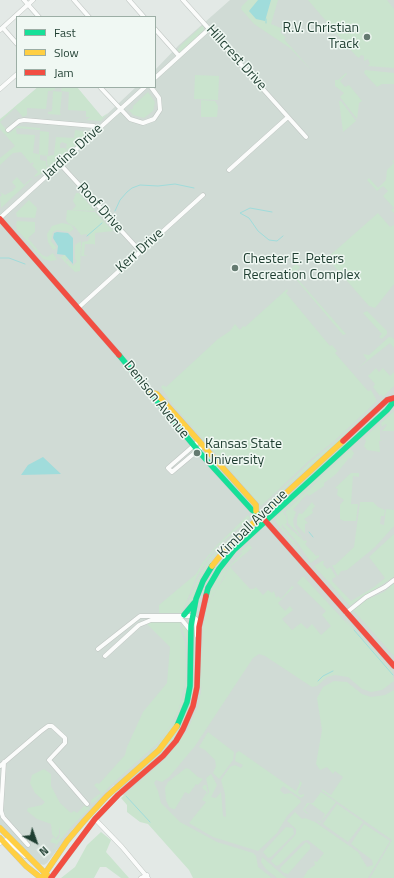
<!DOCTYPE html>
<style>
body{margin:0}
#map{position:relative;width:394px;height:878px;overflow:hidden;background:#e3e9e6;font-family:"Titillium Web",sans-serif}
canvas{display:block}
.legend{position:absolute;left:16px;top:16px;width:140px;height:72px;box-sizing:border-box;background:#f0f8f3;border:1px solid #9caea5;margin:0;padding:5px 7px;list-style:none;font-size:12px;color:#1f3e31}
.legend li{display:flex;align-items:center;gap:8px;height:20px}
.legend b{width:20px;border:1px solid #9caea5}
.north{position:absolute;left:16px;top:822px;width:40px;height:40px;-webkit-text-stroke:3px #f0f8f3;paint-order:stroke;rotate:139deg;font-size:11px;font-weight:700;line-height:16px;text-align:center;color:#1f3e31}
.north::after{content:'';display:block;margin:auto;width:14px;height:18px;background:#1f3e31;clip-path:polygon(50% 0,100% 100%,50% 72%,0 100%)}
</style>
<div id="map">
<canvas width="394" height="878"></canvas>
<ul class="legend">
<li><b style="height:5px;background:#16e098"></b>Fast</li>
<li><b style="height:5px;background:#ffcf43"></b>Slow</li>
<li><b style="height:5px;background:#f24e42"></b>Jam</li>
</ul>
<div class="north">N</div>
</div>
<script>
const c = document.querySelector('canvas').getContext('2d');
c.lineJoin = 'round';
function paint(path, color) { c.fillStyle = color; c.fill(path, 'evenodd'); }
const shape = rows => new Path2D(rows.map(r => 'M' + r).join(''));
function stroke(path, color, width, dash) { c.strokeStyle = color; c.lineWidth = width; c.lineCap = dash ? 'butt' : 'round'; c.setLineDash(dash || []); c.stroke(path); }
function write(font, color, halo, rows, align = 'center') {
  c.font = font + ' "Titillium Web",sans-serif'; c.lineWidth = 3; c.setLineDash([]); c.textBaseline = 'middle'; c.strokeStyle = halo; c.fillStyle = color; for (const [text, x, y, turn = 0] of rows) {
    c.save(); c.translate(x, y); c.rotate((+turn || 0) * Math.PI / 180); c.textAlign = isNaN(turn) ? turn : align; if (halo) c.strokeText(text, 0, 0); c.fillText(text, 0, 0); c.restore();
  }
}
paint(shape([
 [230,0,394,0,394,878,199,878,114,785,73,829,47,863,44,865,40,864,0,825,0,120,38,87,76,87,103,118,136,87,155,87,155,70,179,45]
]), '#d0dbd5');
paint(shape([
 [248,0,278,0,271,24,283,29,280,32,286,38,284,39,312,71,290,48,254,24,241,9,242,6],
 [308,0,387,0,394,9,394,68,368,66,370,64,368,59,364,61,364,56,361,55,359,58,356,56],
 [203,25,204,30,181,52,177,51,181,45],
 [365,70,394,73,394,84,382,84,377,87,364,73],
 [346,73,347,74,340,81,345,87,349,85,362,101,359,103,357,119,340,97,344,93,335,86,335,80,338,80],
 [195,75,219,76,218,100,194,99],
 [38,87,55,87,55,90,48,91,46,109,27,108,27,115,23,117,15,108,0,122,0,119,5,115],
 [62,87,77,87,102,117,108,113,101,121,86,120,90,117,86,117,86,111,68,110,69,92,61,91],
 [53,91,62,92,60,113,61,115,48,114,48,112,52,111],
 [148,92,155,102,153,111,144,118,133,115,129,110,133,109,133,106],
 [201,100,215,101,218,106,217,117,201,117],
 [339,101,341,101,356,121,343,132],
 [0,122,9,133,18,126,40,128,40,130,16,128,16,131,17,134,35,135,33,153,38,154,46,155,48,156,54,155,56,137,74,138,75,130,90,132,69,151,66,148,67,144,62,142,60,144,60,148,65,148,68,152,50,168,47,164,47,156,40,155,40,160,46,161,46,165,50,169,35,177,34,176,38,172,32,165,34,164,32,162,31,164,21,152,13,153,0,165,0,158,15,146,0,129],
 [40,131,49,132,48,155,39,154],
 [394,160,394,213,391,210,394,208,383,196,388,191,383,186,377,191,367,180,369,178,378,188,386,180,387,170,394,163,392,161],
 [17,177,24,185,32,178,32,179,1,208,0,197,2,195,0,192,5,195,14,190,12,187,14,189,16,187,12,182],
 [76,193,79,193,95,211,72,210,76,206,73,201],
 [29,200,37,208,35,218,17,217,16,213],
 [67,210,95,212,113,231,95,233,95,246,94,244,85,244,84,255,88,256,81,256,82,242,88,241,90,237,86,234,81,235,75,227,68,223,66,220],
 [378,213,390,227,394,225,394,284,375,308,369,306,327,258],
 [17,221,35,222,35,232,28,238,42,255,47,257,53,253,57,260,50,261,43,259,17,230,16,225],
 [62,223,71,225,74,229,70,232,57,230,53,232,51,241,57,248,53,250,48,242,47,234,52,226],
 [81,241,80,271,75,272,61,258,56,256,61,257,64,255,63,254,65,255,69,259,66,259,66,262,68,260,73,266,77,261,75,259,75,245],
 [296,264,300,267,295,273,295,276,346,334,343,335,295,278,292,279,289,274,289,270],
 [287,289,288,291,286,293,330,346,332,345,337,351,335,353,368,391,371,390,377,401,333,442,310,460,261,506,173,405,161,387,163,385,166,387,218,339,230,331,235,324,240,330,243,326,245,327],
 [367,311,387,331,387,334,382,339,379,337,382,334,363,313],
 [389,337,391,337,394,339,394,348,390,343,357,369,367,360,363,354,369,355],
 [376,368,379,372,383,368,390,376,394,372,394,386,383,397,381,394,380,396,373,387,375,384,368,376],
 [379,403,356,427,264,506,312,460,333,444],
 [394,411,394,431,382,431,387,425,385,424,382,427,381,423],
 [380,423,380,440,383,440,379,441,380,452,367,450,364,446,366,441,364,438],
 [350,449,283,512,286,516,287,523,281,526,293,540,301,554,276,522,276,517,347,450],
 [351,449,354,453,351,459,349,458,336,474,324,483,324,486,309,496,307,494,304,497,293,510,296,512,293,520,294,526,304,540,288,523,287,516,285,512],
 [351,473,359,473,359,477,353,476,351,504,358,504,356,521,344,521,340,519,340,505,344,500,337,495,338,489,335,488],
 [312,502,315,506,312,510,313,513,304,519,308,523,305,524,305,534,297,525,297,518,299,513,302,514],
 [360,502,373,502,378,507,385,510,384,516,381,516,380,524,384,525,386,509,394,510,394,526,375,547,347,570,341,571,338,576,332,565,335,565,354,547],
 [248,515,250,518,217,547,208,558,197,576,182,613,159,613,159,605,196,574,203,562,217,545],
 [250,521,249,524,213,557,200,578,190,606,184,612,197,580,209,559,218,549],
 [285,524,304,541,306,540,307,542,305,544,316,556,319,555,319,557,311,563,297,542,282,525],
 [394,534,394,577,350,606,314,566,322,561,324,561,323,564,327,569,330,567,336,577,333,578,332,581,351,601,374,587,385,578,369,557],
 [249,544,252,548,230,567,250,589,253,589,256,587,263,595,268,590,272,593,274,591,276,598,278,596,281,599,292,586,294,587,278,603,285,611,290,606,293,610,282,619,292,630,301,623,307,629,312,624,321,635,331,626,322,615,326,611,297,583,303,576,352,629,345,620,347,621,392,671,394,681,382,690,371,692,362,689,348,677,335,675,327,677,317,686,312,687,265,656,259,654,253,658,195,746,169,777,162,782,156,780,154,783,158,791,161,803,180,822,217,842,253,853,256,856,258,867,272,878,193,878,189,870,148,824,140,822,127,812,127,805,121,798,164,760,187,731,198,706,201,692,203,628,207,604,223,580,230,566,243,552,239,553],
 [238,554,229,565,226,573,213,596,207,601,205,606,201,626,202,671,201,685,197,703,189,723,181,738,177,744,174,748,168,755,132,787,177,744,190,719,199,687,201,626,204,605,217,578],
 [394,583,394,656,353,610,366,600,384,592],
 [153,621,180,622,181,631,185,642,186,670,185,685,179,708,171,725,157,744,111,785,96,801,91,804,91,800,101,793,94,785,97,783,99,784,125,755,127,747,143,712,167,683,170,647,147,624],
 [183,623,189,633,189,679,185,701,177,721,163,742,153,752,108,792,157,746,176,718,185,692,187,675,187,640,182,630],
 [193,678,195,691,191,706,176,737,159,757,124,788,173,736,185,712],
 [334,681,347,682,362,694,371,697,385,695,394,690,394,878,370,878,392,840,322,791,322,789,331,795,343,777,335,771,333,774,327,767,320,770,316,764,322,730,317,698,323,687],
 [208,732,234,752,233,760,219,779,213,773,216,766,215,760,205,750,199,747],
 [239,751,296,791,300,782,298,779,302,783,298,792,300,795,304,794,304,796,301,798,283,786,280,790,284,794,291,793,300,800,301,802,287,816,277,833,258,851,213,837,189,823,206,802,202,800,207,792,202,788,204,785,206,785,208,792,204,800,209,792,206,778,211,774,217,785,211,797,216,798,221,792,223,816,226,817,225,794,221,780,230,767,235,765,241,768,243,765,235,761,236,753],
 [186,768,189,769,198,777,203,779,198,785,196,784,189,794,185,792,175,809,173,809,169,807,166,800,165,788,168,782],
 [44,769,51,774,51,786,60,803,71,813,74,811,77,813,86,804,90,808,71,827,52,851,56,844,50,842,53,837,56,840,59,838,60,831,59,827,59,834,56,839,52,834,51,824,37,819,27,811,28,808,42,805,45,802,35,793,30,783,32,775],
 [321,792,336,802,320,823,317,820,321,822,325,814,310,803,304,810,309,814,306,813,303,810,307,803,313,803],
 [337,804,363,822,348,842,323,824],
 [295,812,302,819,305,818,315,822,358,852,367,867,373,865,372,860,351,844,364,824,390,841,368,878,303,878,308,870,315,865,314,861,317,862,324,853,308,840,303,841,279,865,276,866,271,861,296,834,296,829,287,821],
 [286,827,293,828,294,834,271,857,268,858,263,852],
 [101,832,111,840,106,852,129,878,121,878,106,867,100,867,94,878,61,878,75,867,87,845],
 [306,842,310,845,310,849,288,874,284,873,280,869,281,867],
 [262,857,284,876,287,878,277,878,266,869,261,862]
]), '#cae4ce');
paint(shape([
 [258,0,271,0,265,21,256,19,249,11],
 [57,232,68,233,73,238,73,264,65,255,57,254,58,246,53,238,54,233],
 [43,457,61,474,21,475,28,465]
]), '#a0dcdb');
stroke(shape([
 [266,23,266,19],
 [115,211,120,200,127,192,132,188,140,185,158,186,175,184,194,188],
 [272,212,250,208,240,213,249,218,258,231,269,240,277,241,283,236],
 [87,236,102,223],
 [0,258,9,258,25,264],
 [309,532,313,537],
 [354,630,393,675],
 [318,681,323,676,333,671],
 [126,796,150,822]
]), '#a0dcdb', 1);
const street = shape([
 [24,0,39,17],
 [74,0,89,17],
 [129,0,144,17],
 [183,0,306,137],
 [3,28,17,44],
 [155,29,179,56],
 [0,30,33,0],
 [155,78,209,29],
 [100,87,130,119,143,123,154,119,160,110,159,98,151,87],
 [0,89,17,74],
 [8,130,19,121,24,120,94,126,98,129],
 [60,164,140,251],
 [229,170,288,117],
 [0,218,145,87],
 [78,308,203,195],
 [199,441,168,468,172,472,203,446],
 [346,613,366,597,385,587,394,580],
 [98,649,140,616,192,616,196,619,197,636],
 [105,656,139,625,151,620,182,620,190,630],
 [4,762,1,811,3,817,28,845],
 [0,766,40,732,48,726,52,726,65,738,65,743,49,760,87,804],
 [95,819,122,847,148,878],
 [0,843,6,840,25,856],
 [141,878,147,875]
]);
const fast = shape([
 [119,355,200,453,252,510,261,516],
 [206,596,208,588,219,569,234,550,387,410,394,401],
 [184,615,194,603],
 [177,726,187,702,190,686,191,626,196,599,203,581,212,566]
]);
const slow = shape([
 [151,392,157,394,256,505,256,511],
 [212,566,228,546,343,441],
 [0,828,48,876],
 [0,838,26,866,41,878],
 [42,878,67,841,84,821,107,796,159,750,177,726]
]);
const jam = shape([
 [0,219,119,355],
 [343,441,387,400,394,398],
 [261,516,394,666],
 [51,878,95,819,118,795,163,756,176,741,183,729,193,706,197,687,199,627,206,596]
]);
stroke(street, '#c0c6c3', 5);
stroke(fast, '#bcc5c1', 6);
stroke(slow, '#bcc5c1', 6);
stroke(jam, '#bcc5c1', 6);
stroke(street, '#fbfcfb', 4);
stroke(fast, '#16e098', 5.5);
stroke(slow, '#ffcf43', 5.5);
stroke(jam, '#f24e42', 5.5);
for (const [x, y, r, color] of [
 [367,37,4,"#647a70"],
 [235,268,4,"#647a70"],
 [197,453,4,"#647a70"]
]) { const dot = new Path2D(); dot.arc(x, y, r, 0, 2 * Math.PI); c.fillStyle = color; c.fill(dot); stroke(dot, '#f0f8f3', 1.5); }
write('14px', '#1f3e31', '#f0f8f3', [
 ["R.V. Christian",359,29,"right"],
 ["Track",359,45,"right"],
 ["Chester E. Peters",243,260],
 ["Recreation Complex",243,276],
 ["Kansas State",205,445],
 ["University",205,461]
], 'left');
write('14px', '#1f3e31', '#f0f8f3', [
 ["Hillcrest Drive",236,58,48],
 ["Jardine Drive",73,152,-42],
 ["Roof Drive",100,208,48],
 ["Kerr Drive",140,251,-42],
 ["Denison Avenue",156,400,51],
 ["Kimball Avenue",253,524,-44]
]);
</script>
